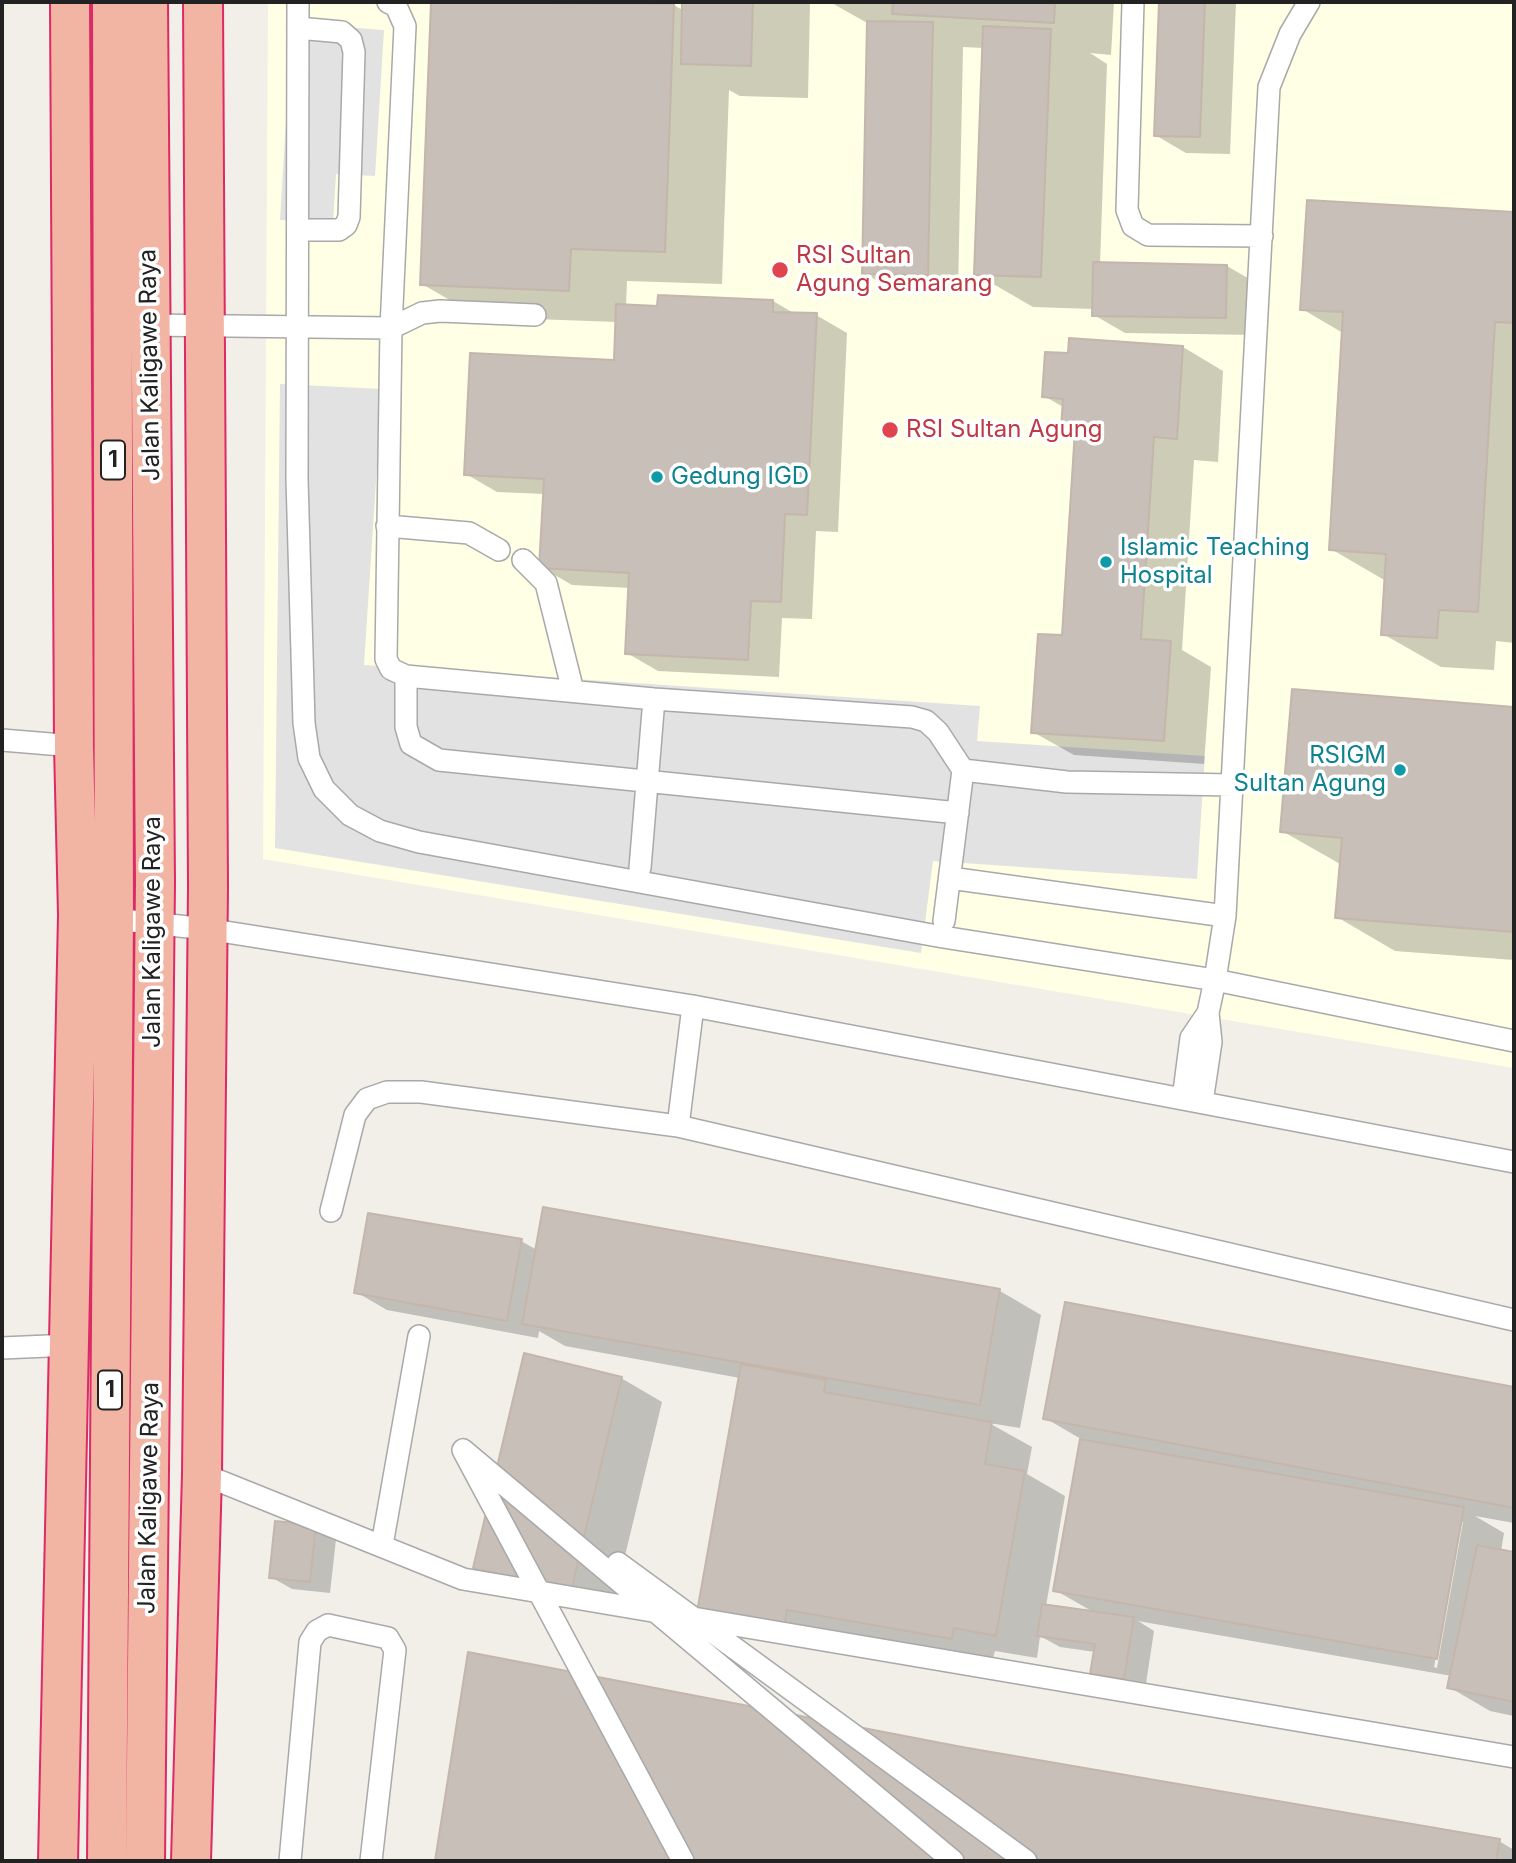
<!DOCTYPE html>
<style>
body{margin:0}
#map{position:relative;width:1516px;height:1863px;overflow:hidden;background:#f2efe9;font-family:Inter,sans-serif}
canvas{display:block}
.frame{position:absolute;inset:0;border:4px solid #222;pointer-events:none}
</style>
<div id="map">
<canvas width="1516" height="1863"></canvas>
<div class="frame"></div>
</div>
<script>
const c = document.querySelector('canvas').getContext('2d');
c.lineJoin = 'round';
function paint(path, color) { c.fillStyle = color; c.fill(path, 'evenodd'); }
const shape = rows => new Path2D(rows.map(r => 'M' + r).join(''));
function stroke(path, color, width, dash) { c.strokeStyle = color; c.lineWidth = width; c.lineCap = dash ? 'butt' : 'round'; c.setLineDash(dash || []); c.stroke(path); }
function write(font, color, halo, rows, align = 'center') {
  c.font = font + ' Inter,sans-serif'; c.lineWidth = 7; c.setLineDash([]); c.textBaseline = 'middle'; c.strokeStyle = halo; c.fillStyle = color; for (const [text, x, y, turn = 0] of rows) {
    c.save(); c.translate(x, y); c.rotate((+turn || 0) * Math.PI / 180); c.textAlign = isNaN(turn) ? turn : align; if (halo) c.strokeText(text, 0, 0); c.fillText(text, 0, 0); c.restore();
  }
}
paint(shape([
 [268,2,1514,2,1514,1068,263,859]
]), '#ffffe5');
paint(shape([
 [292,23,384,30,375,176,336,174,333,223,280,220],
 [280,384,382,389,364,665,980,706,977,741,1205,756,1197,879,933,861,921,953,275,848]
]), '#e2e2e2');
paint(shape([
 [412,2,608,2,674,5,684,11,684,2,810,2,808,98,740,96,729,90,722,284,627,281,626,306,659,308,773,301,795,314,816,315,847,333,838,532,816,531,812,619,782,618,779,677,658,671,627,653,630,588,572,585,541,567,545,494,497,492,466,474,615,361,617,322,479,317,422,284,433,3],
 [830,2,1114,2,1111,55,1090,53,1107,64,1100,264,1227,266,1258,284,1257,335,1125,333,1094,315,1094,309,1033,307,976,274,983,48,963,47,958,292,895,291,864,273,869,24],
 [1161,2,1236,2,1230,154,1186,153,1155,135],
 [1308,202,1514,214,1514,643,1496,641,1494,670,1441,667,1383,634,1386,581,1331,549,1343,333,1302,309],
 [1183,347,1223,371,1218,462,1194,460,1182,650,1211,667,1204,764,1074,755,1033,732,1064,637,1077,436,1063,429,1065,408,1044,396,1069,355],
 [1294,691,1514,709,1514,960,1395,951,1337,917,1342,865,1282,831],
 [544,1209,1000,1291,1041,1315,1020,1428,989,1423,1032,1447,1027,1474,1065,1496,1046,1606,1095,1613,1055,1590,1081,1439,1045,1418,1066,1304,1514,1389,1514,1523,1475,1516,1504,1533,1501,1551,1514,1554,1514,1716,1490,1711,1449,1687,1452,1676,1138,1621,1154,1631,1145,1690,1113,1686,1092,1674,1095,1652,1060,1647,1040,1636,1037,1658,995,1651,992,1661,740,1635,740,1378,565,1346,539,1331,538,1338,387,1310,356,1292,521,1241,537,1250],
 [1460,1522,1463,1522,1437,1668,1434,1667],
 [621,1378,662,1402,611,1614,516,1591,475,1567],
 [315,1527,336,1539,330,1593,292,1589,271,1577],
 [470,1654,962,1749,1499,1841,1514,1850,1514,1861,437,1861]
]), '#0003');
const building = shape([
 [431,2,674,4,665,252,571,249,569,291,420,285,431,2],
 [682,2,753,2,751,66,681,64,682,2],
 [893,2,1055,2,1054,23,892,14,893,2],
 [1159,2,1205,2,1200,137,1154,136,1159,2],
 [867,21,933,22,928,275,862,274,867,21],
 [983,26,1051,29,1041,277,974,275,983,26],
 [1307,200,1514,212,1514,323,1495,322,1478,612,1439,610,1437,638,1381,635,1386,554,1329,550,1343,312,1300,310,1307,200],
 [1093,262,1227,265,1226,318,1092,316,1093,262],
 [658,295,773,300,773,312,817,313,807,515,785,514,781,602,751,601,748,660,625,654,629,573,539,568,544,479,464,475,470,353,614,360,616,304,657,306,658,295],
 [1069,338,1183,346,1177,439,1154,437,1141,639,1171,641,1164,741,1031,733,1038,634,1062,635,1075,430,1061,429,1063,399,1042,397,1045,352,1068,353,1069,338],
 [1292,689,1514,707,1514,932,1335,918,1342,838,1280,832,1292,689],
 [543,1207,1000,1289,980,1405,522,1324,543,1207],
 [368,1213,522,1239,507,1321,354,1293,368,1213],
 [1065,1302,1514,1387,1514,1508,1043,1419,1065,1302],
 [524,1353,622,1377,571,1592,473,1568,524,1353],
 [741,1364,826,1380,824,1392,992,1422,985,1464,1025,1471,996,1636,954,1628,952,1639,787,1610,784,1628,697,1612,741,1364],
 [1080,1439,1464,1507,1437,1659,1053,1591,1080,1439],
 [275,1521,316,1525,310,1582,269,1578,275,1521],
 [1477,1545,1514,1552,1514,1702,1447,1688,1477,1545],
 [1042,1604,1134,1617,1124,1679,1090,1674,1095,1644,1037,1636,1042,1604],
 [468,1652,962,1747,1500,1839,1496,1861,435,1861,468,1652]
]);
paint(building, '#c7bfb8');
stroke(building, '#c4b6ab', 2);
const service = shape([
 [298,2,297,479,304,723,309,758,324,789,350,815,380,831,419,842,943,937,1215,980,1225,916,1269,87,1290,34,1309,2],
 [388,2,396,6,405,26,391,328,386,659,391,669,406,676,654,699,912,717,926,721,938,732,963,770,1067,782,1233,785],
 [1133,2,1127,210,1133,226,1148,235,1262,236],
 [298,28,342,32,351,40,354,52,349,217,346,225,339,230,299,230],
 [149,325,391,328,422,313,440,311,535,315],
 [387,526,469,533,499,550],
 [523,560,546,583,573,691],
 [406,676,406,727,411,744,439,760,958,813],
 [2,740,74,746],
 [640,868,654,699],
 [950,878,1225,916],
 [104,918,207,929,693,1006,1514,1162],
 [944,921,963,770],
 [1183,1099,1191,1038,1208,1013],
 [1202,1102,1211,1042,1208,1013,1215,980,1514,1041],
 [678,1126,693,1006],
 [331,1211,355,1115,367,1099,387,1092,421,1092,678,1126,1514,1320],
 [2,1348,71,1345],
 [202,1474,463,1579,1514,1757],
 [382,1545,419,1336],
 [618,1563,1026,1861],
 [290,1861,310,1642,317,1631,328,1625,388,1638,395,1650,371,1861],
 [683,1861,463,1450,953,1861]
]);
const trunk = shape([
 [58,1861,78,915,74,746,70,2],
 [107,1861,114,918,112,2],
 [145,1861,155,882,148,2],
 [191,1861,202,1474,208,887,203,2]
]);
stroke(service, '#a9a9a9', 24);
stroke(trunk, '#dc2a67', 42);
stroke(service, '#fff', 21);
stroke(trunk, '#f2b4a3', 38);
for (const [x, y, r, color] of [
 [780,270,9,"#e0444e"],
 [890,430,9,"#e0444e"],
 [657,477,7,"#0f9aa8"],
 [1106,562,7,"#0f9aa8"],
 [1400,770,7,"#0f9aa8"]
]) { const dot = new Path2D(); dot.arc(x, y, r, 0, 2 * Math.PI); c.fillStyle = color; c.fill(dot); stroke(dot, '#fff', 2.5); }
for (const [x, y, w] of [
 [113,460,24],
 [110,1390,24]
]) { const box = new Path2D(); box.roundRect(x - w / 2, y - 19.5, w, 39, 5); c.fillStyle = '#fff'; c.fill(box); stroke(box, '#222', 2); }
write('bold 23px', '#222', null, [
 ["1",113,460],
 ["1",110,1390]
]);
write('24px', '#be3a42', '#fff', [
 ["RSI Sultan",796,256],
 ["Agung Semarang",796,284],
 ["RSI Sultan Agung",906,430]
], 'left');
write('24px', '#222', '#fff', [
 ["Jalan Kaligawe Raya",150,365,-91],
 ["Jalan Kaligawe Raya",153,932,-90],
 ["Jalan Kaligawe Raya",149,1498,-89]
]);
write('24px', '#0d838f', '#fff', [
 ["Gedung IGD",671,477],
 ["Islamic Teaching",1120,548],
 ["Hospital",1120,576],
 ["RSIGM",1386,756,"right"],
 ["Sultan Agung",1386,784,"right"]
], 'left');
</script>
